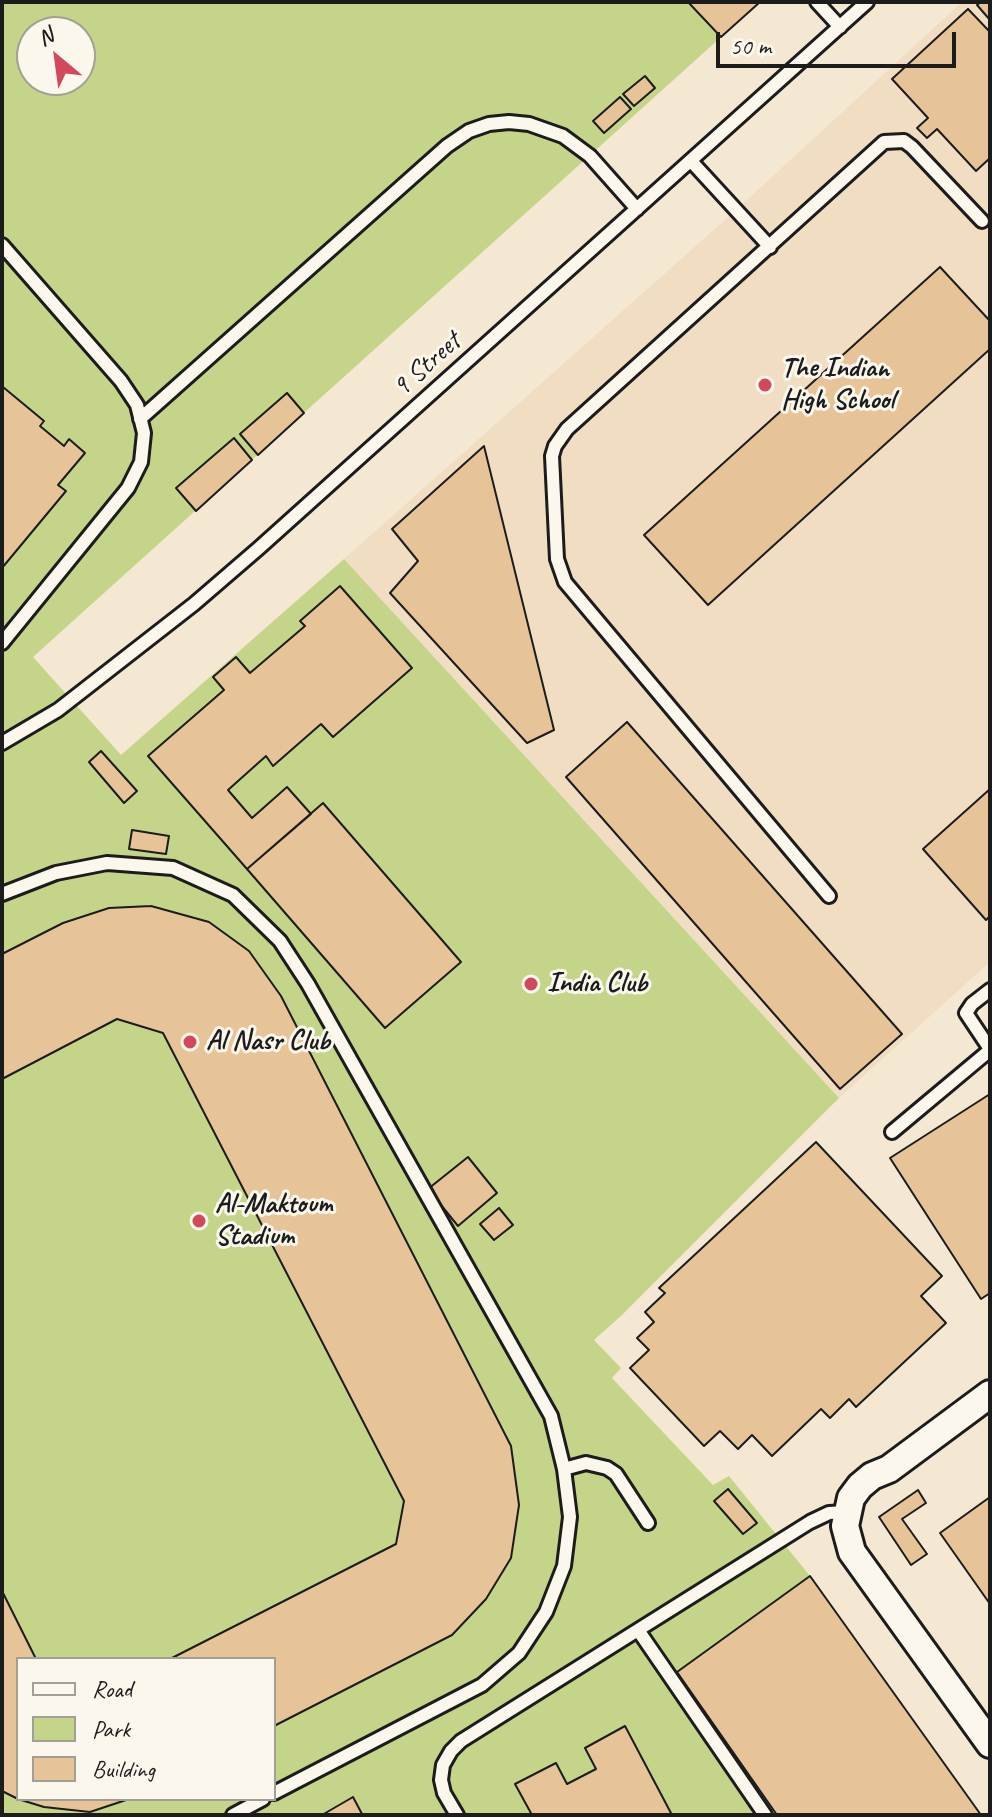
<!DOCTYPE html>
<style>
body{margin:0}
#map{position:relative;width:992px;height:1817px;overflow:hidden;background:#f5e8d3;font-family:Caveat,sans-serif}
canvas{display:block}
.frame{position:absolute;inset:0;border:4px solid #1c1c1c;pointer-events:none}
.legend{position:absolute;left:16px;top:1657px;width:260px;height:144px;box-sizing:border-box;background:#fbf7ec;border:2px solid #a29f99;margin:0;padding:10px 14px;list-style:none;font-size:24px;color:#1c1c1c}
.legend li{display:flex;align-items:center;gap:16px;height:40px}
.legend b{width:40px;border:2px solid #a29f99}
.north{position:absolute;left:16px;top:16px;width:80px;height:80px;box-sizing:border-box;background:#fbf7ec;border:2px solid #a29f99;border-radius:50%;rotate:331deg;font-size:22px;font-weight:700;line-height:32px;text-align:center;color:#1c1c1c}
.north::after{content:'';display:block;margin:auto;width:28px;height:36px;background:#d1495b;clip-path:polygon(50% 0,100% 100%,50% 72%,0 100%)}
.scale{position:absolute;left:716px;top:32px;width:240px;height:36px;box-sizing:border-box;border:4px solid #1c1c1c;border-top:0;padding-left:10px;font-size:24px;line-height:28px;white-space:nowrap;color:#1c1c1c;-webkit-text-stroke:6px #fbf7ec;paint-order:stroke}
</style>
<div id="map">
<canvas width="992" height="1817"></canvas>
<div class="frame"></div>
<ul class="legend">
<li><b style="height:10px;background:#fbf7ec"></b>Road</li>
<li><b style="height:22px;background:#c4d58a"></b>Park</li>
<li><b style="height:22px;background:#e7c498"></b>Building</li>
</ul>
<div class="north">N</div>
<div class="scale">50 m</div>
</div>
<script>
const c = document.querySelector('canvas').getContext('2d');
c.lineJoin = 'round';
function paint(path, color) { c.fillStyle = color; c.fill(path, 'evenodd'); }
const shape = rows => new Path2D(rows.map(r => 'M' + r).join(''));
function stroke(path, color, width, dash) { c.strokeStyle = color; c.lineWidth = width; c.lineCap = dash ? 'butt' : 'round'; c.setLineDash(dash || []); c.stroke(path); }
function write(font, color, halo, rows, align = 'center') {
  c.font = font + ' Caveat,sans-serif'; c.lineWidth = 6; c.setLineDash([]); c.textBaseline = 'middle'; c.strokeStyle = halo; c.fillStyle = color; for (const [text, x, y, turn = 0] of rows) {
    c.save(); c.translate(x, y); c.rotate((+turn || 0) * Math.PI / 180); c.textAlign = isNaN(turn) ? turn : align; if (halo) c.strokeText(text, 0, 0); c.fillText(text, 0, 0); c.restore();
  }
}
paint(shape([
 [962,2,990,2,990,962,839,1098,344,559,735,211]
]), '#f1ddc1');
paint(shape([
 [2,2,760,2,33,657,121,755,344,559,839,1098,622,1315,594,1340,621,1368,612,1378,713,1485,729,1476,810,1576,677,1672,777,1815,2,1815],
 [32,32,80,32,80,80,32,80],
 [18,1659,274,1659,274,1799,18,1799]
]), '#c4d58a');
const building = shape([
 [688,2,760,2,721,37,688,2],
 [981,2,990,2,990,20,977,5,981,2],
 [968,9,990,32,990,158,976,171,937,129,927,138,917,128,928,118,892,79,968,9],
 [645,76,655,88,634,106,623,94,645,76],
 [620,97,631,109,604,133,593,121,620,97],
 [940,267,990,321,990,349,708,605,644,535,940,267],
 [3,387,44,421,40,426,64,446,69,439,85,453,58,485,66,491,2,568,3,387],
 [287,393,304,413,258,455,240,434,287,393],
 [234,438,252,460,196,511,176,488,234,438],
 [484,446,554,730,527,743,390,593,418,561,392,529,484,446],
 [340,586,412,668,333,737,321,724,273,766,266,756,228,790,252,818,287,787,311,814,247,869,148,756,224,690,213,677,236,657,250,673,305,626,300,621,340,586],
 [627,722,902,1034,840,1089,566,777,627,722],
 [101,751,137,791,124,803,89,762,101,751],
 [990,789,990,916,986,920,923,849,990,789],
 [323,803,461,962,385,1028,247,869,323,803],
 [132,830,169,836,166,854,129,849,132,830],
 [151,906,209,922,249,951,281,996,511,1446,519,1505,511,1558,486,1599,452,1635,274,1726,274,1659,170,1659,396,1544,404,1501,163,1033,117,1019,2,1079,2,954,63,923,109,908,151,906],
 [990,1094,990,1293,981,1299,890,1158,990,1094],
 [816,1142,942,1276,921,1296,946,1323,856,1407,849,1399,830,1418,821,1409,772,1456,752,1435,738,1449,720,1431,704,1446,630,1368,649,1350,637,1338,654,1322,645,1312,665,1293,659,1288,816,1142],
 [468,1157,497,1193,458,1226,428,1189,468,1157],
 [499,1208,513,1225,494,1240,480,1224,499,1208],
 [728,1489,757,1523,743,1534,714,1501,728,1489],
 [918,1490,926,1503,902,1519,927,1554,911,1565,879,1517,918,1490],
 [990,1497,990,1604,940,1533,990,1497],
 [810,1576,981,1815,777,1815,677,1672,810,1576],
 [2,1591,36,1659,18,1659,18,1799,2,1791,2,1591],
 [625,1726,672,1815,532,1815,515,1784,556,1763,567,1784,596,1769,585,1748,625,1726],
 [353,1797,362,1814,322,1815,353,1797],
 [18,1799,129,1799,90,1812,44,1807,18,1799]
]);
paint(building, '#e7c498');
stroke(building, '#1c1c1c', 2);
const service = shape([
 [817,2,840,27],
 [691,161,770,247],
 [2,245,121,381,137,405,144,433,141,462,128,488,2,643],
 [140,419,447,146,469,131,489,124,509,122,529,124,563,136,590,156,637,209],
 [2,743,58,710,194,604,259,548,867,2],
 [2,894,56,873,107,863,173,868,233,895,280,941,308,984,551,1416,564,1469,570,1517,564,1566,546,1612,519,1653,482,1685,274,1793],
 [829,896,565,582,557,559,552,456,555,446,567,429,884,142,904,141,912,147,982,221],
 [990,990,972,1004,966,1013,990,1049],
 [892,1132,990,1050],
 [564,1469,586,1463,607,1468,616,1474,648,1523],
 [638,1630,765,1815],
 [233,1815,263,1799],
 [457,1815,444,1793,441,1780,443,1765,451,1751,461,1741,810,1522,829,1513,846,1512]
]);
const minor = shape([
 [990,1394,889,1469,872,1476,860,1486,851,1498,845,1526,852,1552,990,1744]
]);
stroke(service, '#1c1c1c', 18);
stroke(minor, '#1c1c1c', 32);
stroke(service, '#fbf7ec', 12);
stroke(minor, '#fbf7ec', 26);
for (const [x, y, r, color] of [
 [765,385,8,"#d1495b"],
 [531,984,8,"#d1495b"],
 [190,1042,8,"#d1495b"],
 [199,1221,8,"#d1495b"]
]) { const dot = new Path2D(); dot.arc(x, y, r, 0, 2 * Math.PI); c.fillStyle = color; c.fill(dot); stroke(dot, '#fbf7ec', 3); }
write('28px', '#1c1c1c', '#fbf7ec', [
 ["9 Street",427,365,-42]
]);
write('bold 28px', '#1c1c1c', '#fbf7ec', [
 ["The Indian",781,369],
 ["High School",781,401],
 ["India Club",547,984],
 ["Al Nasr Club",206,1042],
 ["Al-Maktoum",215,1205],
 ["Stadium",215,1237]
], 'left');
</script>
